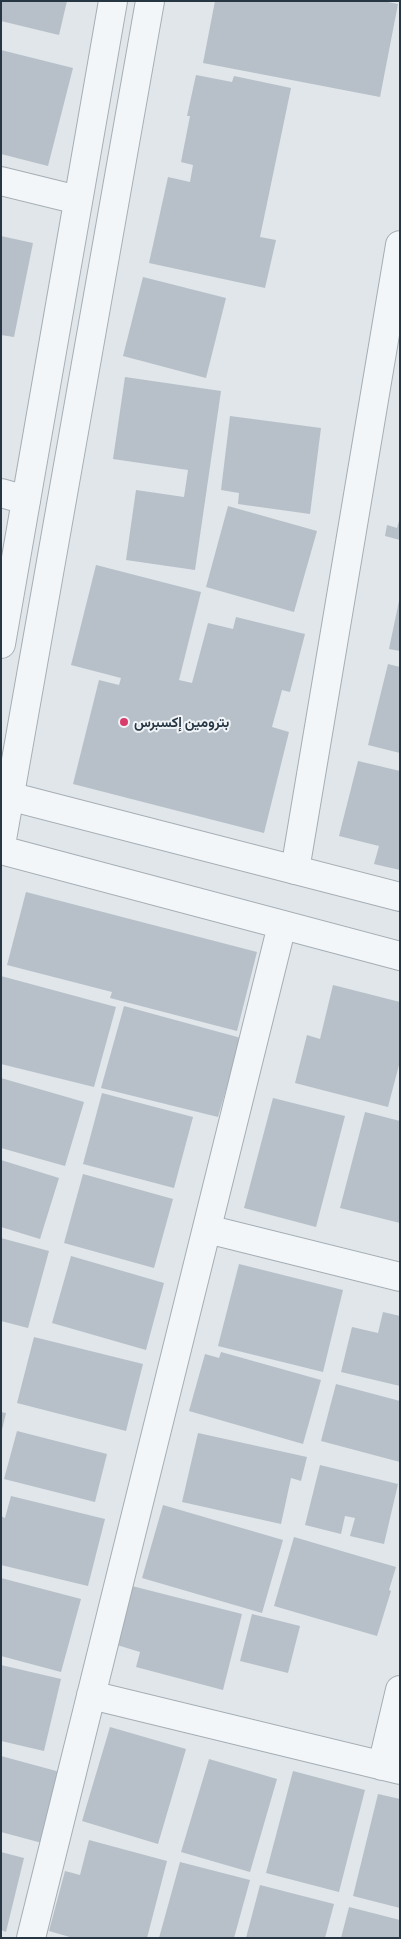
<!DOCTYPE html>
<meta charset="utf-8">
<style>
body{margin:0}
#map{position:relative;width:401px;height:1939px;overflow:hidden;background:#e0e6ea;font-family:Barlow,sans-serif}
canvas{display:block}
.frame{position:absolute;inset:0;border:2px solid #273643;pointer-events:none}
</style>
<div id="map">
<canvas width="401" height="1939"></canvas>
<div class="frame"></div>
</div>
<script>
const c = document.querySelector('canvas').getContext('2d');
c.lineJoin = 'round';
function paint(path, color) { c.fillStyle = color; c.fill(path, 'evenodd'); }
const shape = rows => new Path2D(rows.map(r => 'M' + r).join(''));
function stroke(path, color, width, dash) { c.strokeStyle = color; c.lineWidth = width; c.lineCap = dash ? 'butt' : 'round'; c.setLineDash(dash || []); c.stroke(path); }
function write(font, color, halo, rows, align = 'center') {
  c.font = font + ' Barlow,Vazirmatn,sans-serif'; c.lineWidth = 4; c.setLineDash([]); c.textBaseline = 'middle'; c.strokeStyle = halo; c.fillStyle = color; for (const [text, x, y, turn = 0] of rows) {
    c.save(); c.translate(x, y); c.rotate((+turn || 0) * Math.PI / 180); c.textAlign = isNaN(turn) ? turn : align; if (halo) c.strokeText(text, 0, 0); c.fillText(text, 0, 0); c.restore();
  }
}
paint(shape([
 [1,1,67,1,59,35,1,21],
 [215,1,383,1,398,4,380,97,203,63],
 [1,50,73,68,48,166,1,154],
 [196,75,232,82,234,76,291,88,260,237,276,240,265,288,149,263,168,177,190,182,193,165,181,162,190,116,187,116],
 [1,236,33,243,14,337,1,335],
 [143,277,226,298,206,378,123,356],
 [125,377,221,391,195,570,126,560,136,490,184,497,188,470,113,459],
 [230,416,321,428,310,514,238,504,239,493,221,490],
 [228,506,317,531,294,612,206,587],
 [399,521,400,540,385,536,387,525,397,528],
 [96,565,201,592,179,680,192,683,208,623,233,629,236,617,305,634,290,692,282,690,272,727,289,732,264,833,73,784,99,680,119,685,121,678,71,665],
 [399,601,400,601,400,651,389,649],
 [388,664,400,667,400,753,368,745],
 [358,761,400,771,400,870,374,864,379,846,339,836],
 [26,892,257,952,237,1031,110,998,112,992,7,965],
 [1,976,116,1007,94,1087,1,1064],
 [333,985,400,1002,400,1061,388,1107,295,1083,307,1035,320,1039],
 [124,1006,241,1038,218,1117,101,1088],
 [1,1078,84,1102,65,1166,1,1148],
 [102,1093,193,1117,174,1188,83,1164],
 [273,1098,345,1116,316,1227,244,1208],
 [365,1112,400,1121,400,1223,340,1208],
 [1,1160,59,1178,40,1239,1,1227],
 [83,1174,173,1199,154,1268,64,1243],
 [1,1238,49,1251,28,1328,1,1321],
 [71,1256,164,1283,146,1350,52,1323],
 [239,1264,343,1290,323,1372,218,1346],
 [383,1312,400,1316,400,1386,341,1372,352,1327,378,1333],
 [34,1337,143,1364,126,1431,17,1403],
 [221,1352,321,1380,303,1444,189,1411,205,1354,219,1358],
 [336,1384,400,1401,400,1462,321,1441],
 [1,1412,6,1413,2,1430,1,1430],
 [17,1431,107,1454,95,1502,4,1479],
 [198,1433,307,1457,301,1481,291,1478,281,1524,182,1502],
 [320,1465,398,1484,384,1544,350,1536,355,1518,345,1516,341,1534,305,1525],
 [11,1496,105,1519,88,1586,1,1565,1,1516,5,1518],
 [163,1505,283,1540,262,1613,142,1578],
 [294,1537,396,1567,389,1590,391,1591,377,1636,274,1606],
 [1,1578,81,1599,61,1672,1,1656],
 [132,1586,242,1614,223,1690,136,1667,140,1652,117,1645],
 [252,1614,300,1626,288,1673,240,1661],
 [1,1665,61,1679,44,1751,1,1741],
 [110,1727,186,1749,158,1844,82,1821],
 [1,1756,60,1772,42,1843,1,1832],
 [209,1759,277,1779,250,1872,181,1852],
 [293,1771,365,1790,339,1892,266,1873],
 [378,1794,400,1799,400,1908,353,1896],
 [89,1840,167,1861,147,1938,73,1938,49,1931,65,1871,80,1875],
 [1,1852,24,1858,6,1932,1,1930],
 [180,1862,250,1880,234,1938,159,1938],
 [260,1885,334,1904,325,1938,246,1938],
 [349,1907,400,1920,400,1938,341,1938]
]), '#b7c0c8');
const minor = shape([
 [1,181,78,200],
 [1,493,26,500],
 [295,870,400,245],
 [207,1229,400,1277],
 [91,1695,400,1770],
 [382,1766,400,1690],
 [31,1938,282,925]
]);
const tertiary = shape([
 [1,644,113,1],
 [1,794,400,897],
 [1,845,150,1],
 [1,850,400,956]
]);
stroke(minor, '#a5aeb5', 30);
stroke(tertiary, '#a5aeb5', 30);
stroke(minor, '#f3f6f8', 28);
stroke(tertiary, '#f3f6f8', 28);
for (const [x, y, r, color] of [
 [124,722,5,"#d93b6b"]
]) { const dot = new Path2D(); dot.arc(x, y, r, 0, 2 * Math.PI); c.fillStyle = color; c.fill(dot); stroke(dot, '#f0f4f7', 2); }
write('bold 14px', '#273643', '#f0f4f7', [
 ["بترومين إكسبرس",134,722]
], 'left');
</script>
